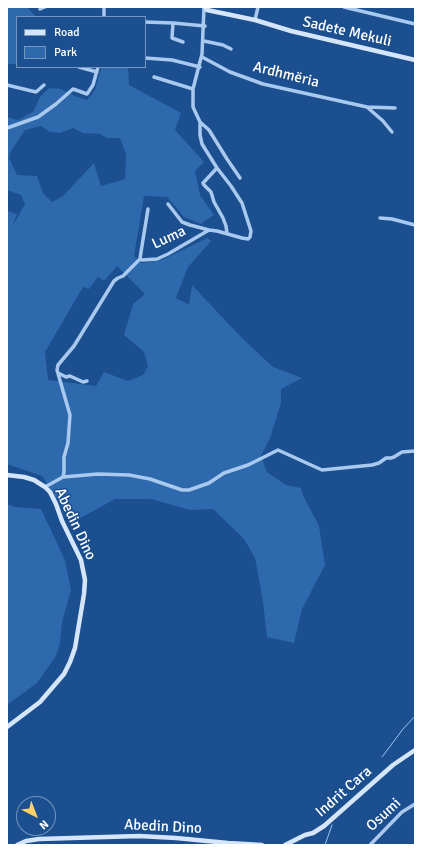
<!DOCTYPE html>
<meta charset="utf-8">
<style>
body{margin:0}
#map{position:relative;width:422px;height:852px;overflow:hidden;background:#1b4f8f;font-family:Signika,sans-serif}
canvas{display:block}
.frame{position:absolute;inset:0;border:8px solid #fff;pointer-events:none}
.legend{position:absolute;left:16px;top:16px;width:130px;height:52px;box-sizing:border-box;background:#1b4f8f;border:1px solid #7695bc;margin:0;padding:5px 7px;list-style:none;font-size:12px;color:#fff}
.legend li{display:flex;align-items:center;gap:8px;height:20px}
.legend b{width:20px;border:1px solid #7695bc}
.north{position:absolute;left:16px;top:796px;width:40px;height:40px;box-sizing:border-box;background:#1b4f8f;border:1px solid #7695bc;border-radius:50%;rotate:138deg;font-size:11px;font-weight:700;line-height:16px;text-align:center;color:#fff}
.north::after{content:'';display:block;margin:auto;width:14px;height:18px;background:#ffd166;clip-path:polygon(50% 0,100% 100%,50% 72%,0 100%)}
</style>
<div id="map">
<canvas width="422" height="852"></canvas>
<div class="frame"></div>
<ul class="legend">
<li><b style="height:5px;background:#d6e6fa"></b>Road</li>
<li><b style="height:11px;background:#2e69ad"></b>Park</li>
</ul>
<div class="north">N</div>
</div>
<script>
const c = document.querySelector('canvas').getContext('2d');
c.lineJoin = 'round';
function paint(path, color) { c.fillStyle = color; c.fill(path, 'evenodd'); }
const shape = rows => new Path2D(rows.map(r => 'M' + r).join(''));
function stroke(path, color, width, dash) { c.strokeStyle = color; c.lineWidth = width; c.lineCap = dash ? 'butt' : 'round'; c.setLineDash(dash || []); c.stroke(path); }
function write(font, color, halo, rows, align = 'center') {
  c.font = font + ' Signika,sans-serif'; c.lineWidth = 3; c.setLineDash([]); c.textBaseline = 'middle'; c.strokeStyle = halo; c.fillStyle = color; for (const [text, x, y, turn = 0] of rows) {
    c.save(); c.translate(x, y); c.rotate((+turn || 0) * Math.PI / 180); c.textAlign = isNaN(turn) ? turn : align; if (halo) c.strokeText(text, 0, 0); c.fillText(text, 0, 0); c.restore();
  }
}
paint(shape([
 [7,7,27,7,36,17,17,17,17,64,7,64],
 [102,67,128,67,129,85,181,113,175,130,204,162,195,171,200,195,214,215,201,224,184,217,167,197,144,196,134,256,142,263,162,260,207,238,211,241,188,267,176,298,189,305,192,285,241,337,273,367,302,378,281,389,281,403,270,438,261,456,267,472,286,485,301,488,303,495,319,526,325,565,302,609,294,643,267,637,263,602,255,558,244,539,213,509,190,510,151,499,115,499,79,519,67,515,42,476,7,464,7,211,17,214,12,227,25,204,21,195,7,190,7,117,18,120,33,112,40,97,49,88,60,89,75,96,87,100,95,90,100,72],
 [41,126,50,132,60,133,73,128,83,133,100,134,107,138,120,138,126,154,125,179,101,186,94,163,63,196,52,202,43,193,37,176,17,175,9,158,11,151,25,130],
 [117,266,145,294,133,304,124,335,144,352,148,366,143,375,128,381,104,372,96,386,48,380,45,352,83,287,89,289,98,277,104,281],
 [7,504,15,507,41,509,65,560,71,590,62,622,60,643,56,656,37,683,7,705]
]), '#2e69ad');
stroke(shape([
 [382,757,403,729,415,716],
 [325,845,332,825]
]), '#9cc4f0', 1);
stroke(shape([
 [104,7,104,17],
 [344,7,415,24],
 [40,9,45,7],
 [255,20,258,7],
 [145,22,173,23,205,26],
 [173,23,172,38,183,42],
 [204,41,223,45,231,49],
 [202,57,230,72,263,84,367,107,395,108],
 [145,58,172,60,200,67],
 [79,67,97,72],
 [154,77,193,89],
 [7,85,36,92,44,85],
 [367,107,383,121,392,132],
 [200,122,209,130,227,159,240,178],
 [7,128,38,117,56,104,73,89,87,94,93,85,98,67],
 [217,168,203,183,204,185,211,192,214,202,223,218,226,226,227,233],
 [168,204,182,222,190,225,209,230,217,231,242,238,248,239,250,237,251,231,242,203,231,186,217,168,202,144,200,135,200,122,193,107,193,89,202,54,204,8],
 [148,209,141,252,140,259,142,260,157,259,168,254,209,230],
 [380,218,392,219,415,225],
 [58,373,66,377,70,376,83,382,87,381],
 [63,477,98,474,129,475,150,479,182,490,189,490,209,483,224,473,248,465,278,450,322,470,372,465,379,463,386,458,391,458,394,457,402,452,415,451],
 [45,487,63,477,64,472,64,457,68,443,70,415,57,370,58,365,74,346,114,281,118,278,123,276,140,259],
 [370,845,402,812,415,804]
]), '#a9c9ee', 3.5);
stroke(shape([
 [205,7,207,10,255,20,291,31,415,60],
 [7,475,24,477,34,480,45,487,50,492,56,504,62,521,81,560,85,580,84,594,75,648,70,662,64,674,40,702,7,727],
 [17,845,26,841,39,839,139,836,176,838,228,843,262,845],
 [285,845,305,835,313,833,324,826,393,765,415,750]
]), '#d6e6fa', 4.5);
write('15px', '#fff', '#1b4f8f', [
 ["Sadete Mekuli",347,32,13],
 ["Ardhmëria",286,75,14],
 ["Luma",169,238,-25],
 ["Abedin Dino",75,524,65],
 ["Indrit Cara",344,792,-41],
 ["Osumi",384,815,-43],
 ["Abedin Dino",163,827,3]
]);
</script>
